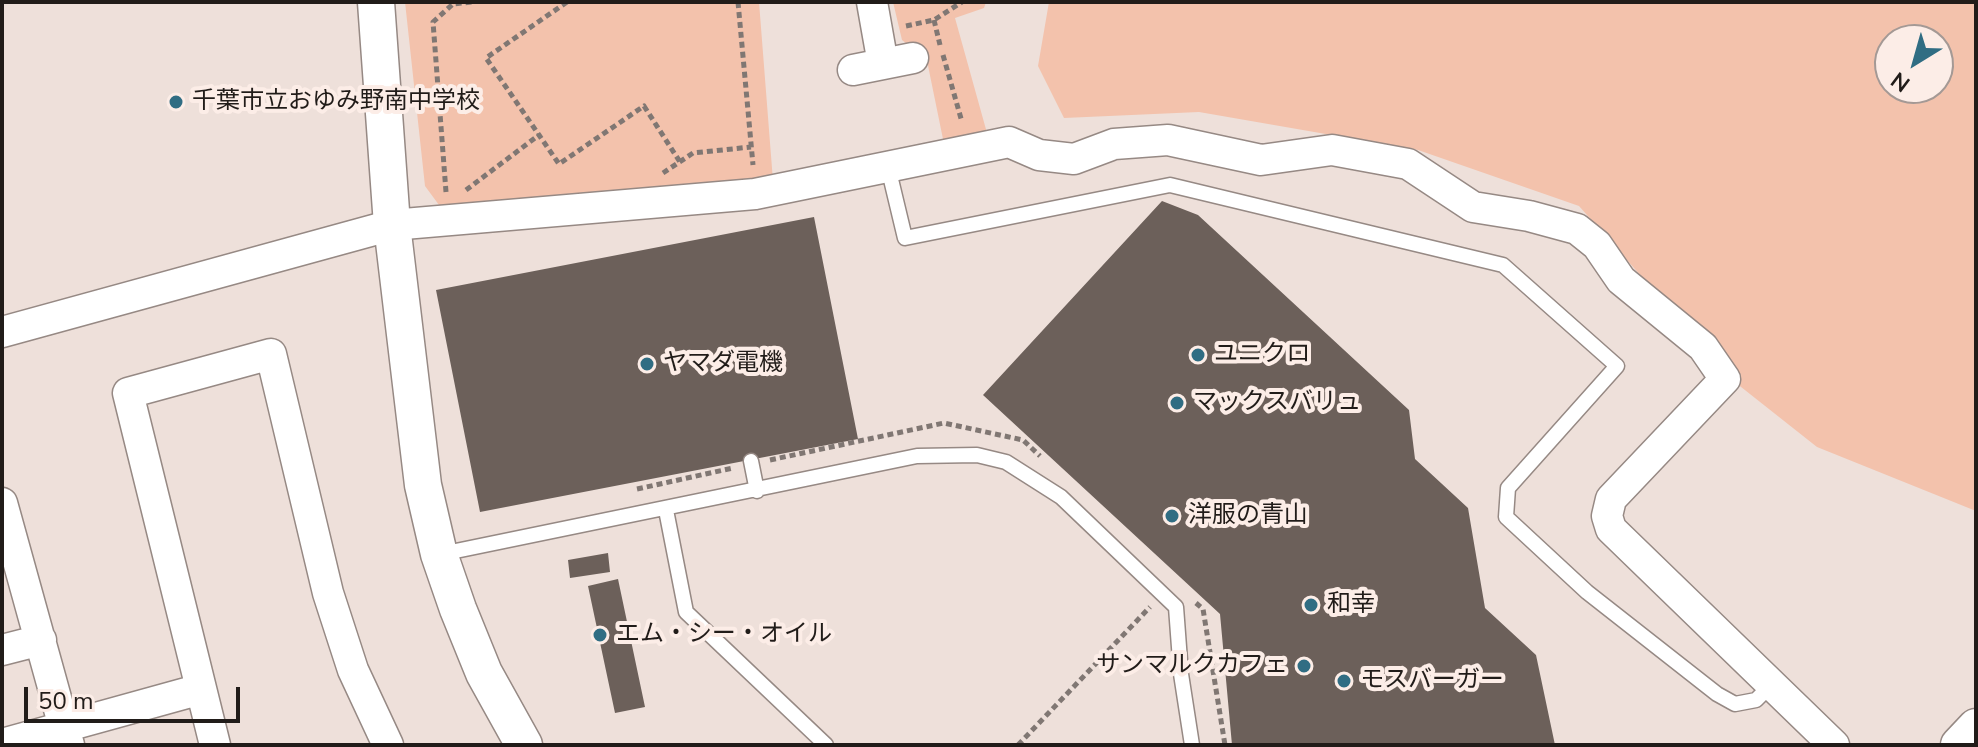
<!DOCTYPE html>
<meta charset="utf-8">
<style>
body{margin:0}
#map{position:relative;width:1978px;height:747px;overflow:hidden;background:#eee0da;font-family:"Nunito Sans",sans-serif}
canvas{display:block}
.frame{position:absolute;inset:0;border:4px solid #211c19;pointer-events:none}
.north{position:absolute;left:1874px;top:24px;width:80px;height:80px;box-sizing:border-box;background:#fcede7;border:2px solid #a49995;border-radius:50%;rotate:217deg;font-size:22px;font-weight:700;line-height:32px;text-align:center;color:#211c19}
.north::after{content:'';display:block;margin:auto;width:28px;height:36px;background:#306d83;clip-path:polygon(50% 0,100% 100%,50% 72%,0 100%)}
.scale{position:absolute;left:24px;top:687px;width:216px;height:36px;box-sizing:border-box;border:4px solid #211c19;border-top:0;padding-left:10px;font-size:24px;line-height:28px;white-space:nowrap;color:#211c19;-webkit-text-stroke:6px #fcede7;paint-order:stroke}
</style>
<div id="map">
<canvas width="1978" height="747"></canvas>
<div class="frame"></div>
<div class="north">N</div>
<div class="scale">50 m</div>
</div>
<script>
const c = document.querySelector('canvas').getContext('2d');
c.lineJoin = 'round';
function paint(path, color) { c.fillStyle = color; c.fill(path, 'evenodd'); }
const shape = rows => new Path2D(rows.map(r => 'M' + r).join(''));
function stroke(path, color, width, dash) { c.strokeStyle = color; c.lineWidth = width; c.lineCap = dash ? 'butt' : 'round'; c.setLineDash(dash || []); c.stroke(path); }
function write(font, color, halo, rows, align = 'center') {
  c.font = font + ' "Nunito Sans","Noto Sans JP",sans-serif'; c.lineWidth = 8; c.setLineDash([]); c.textBaseline = 'middle'; c.strokeStyle = halo; c.fillStyle = color; for (const [text, x, y, turn = 0] of rows) {
    c.save(); c.translate(x, y); c.rotate((+turn || 0) * Math.PI / 180); c.textAlign = isNaN(turn) ? turn : align; if (halo) c.strokeText(text, 0, 0); c.fillText(text, 0, 0); c.restore();
  }
}
paint(shape([
 [405,2,759,2,773,181,439,205,425,186],
 [893,2,986,2,984,8,955,18,987,133,944,144,924,46,912,48,902,40],
 [1049,2,1976,2,1976,511,1817,447,1736,383,1579,206,1418,150,1199,112,1064,118,1038,66],
 [1890,40,1938,40,1938,88,1890,88]
]), '#f3c2ac');
paint(shape([
 [1162,201,1198,215,1409,410,1415,459,1468,508,1485,608,1536,655,1555,745,1232,745,1220,614,983,395],
 [814,217,858,439,480,512,436,290],
 [608,553,610,572,570,578,568,560],
 [618,579,645,707,615,713,588,586]
]), '#6c605a');
const service = shape([
 [888,167,905,238,1170,185,1503,265,1617,366,1508,488,1506,517,1587,592,1717,694,1735,704,1756,700,1772,684],
 [751,461,757,491],
 [666,510,686,612,826,745],
 [441,554,917,456,977,455,1006,462,1061,497,1176,607,1181,674,1192,745]
]);
const minor = shape([
 [872,2,883,64],
 [853,70,913,58],
 [2,332,392,225,755,194,1009,142,1039,155,1074,159,1114,144,1168,140,1261,160,1332,150,1408,164,1473,207,1529,216,1577,229,1597,245,1621,280,1703,347,1725,379,1611,499,1607,516,1611,529,1834,745],
 [2,503,69,745],
 [2,650,41,640],
 [2,744,201,689],
 [215,745,128,393,271,354,328,593,353,670,388,745]
]);
const tertiary = shape([
 [376,2,392,225,423,485,439,554,458,609,484,673,524,745],
 [1959,745,1976,727]
]);
stroke(service, '#968984', 17);
stroke(minor, '#968984', 33);
stroke(tertiary, '#968984', 39);
stroke(shape([
 [567,2,486,58,539,135,559,164,644,106,680,162],
 [738,2,753,165],
 [934,20,940,45],
 [906,26,934,20,962,2],
 [943,55,962,122],
 [663,173,693,153,751,147],
 [466,190,539,135],
 [446,192,433,22,453,4,472,2],
 [770,460,944,423,1023,440,1040,456],
 [637,489,733,468],
 [1196,603,1203,609,1225,745],
 [1018,745,1150,607]
]), '#807773', 5, [6, 4]);
stroke(service, '#fff', 14);
stroke(minor, '#fff', 30);
stroke(tertiary, '#fff', 36);
for (const [x, y, r, color] of [
 [176,102,8,"#306d83"],
 [1198,355,8,"#306d83"],
 [647,364,8,"#306d83"],
 [1177,403,8,"#306d83"],
 [1172,516,8,"#306d83"],
 [1311,605,8,"#306d83"],
 [600,635,8,"#306d83"],
 [1304,666,8,"#306d83"],
 [1344,681,8,"#306d83"]
]) { const dot = new Path2D(); dot.arc(x, y, r, 0, 2 * Math.PI); c.fillStyle = color; c.fill(dot); stroke(dot, '#fcede7', 3); }
write('24px', '#211c19', '#fcede7', [
 ["千葉市立おゆみ野南中学校",192,102],
 ["ユニクロ",1214,355],
 ["ヤマダ電機",663,364],
 ["マックスバリュ",1193,403],
 ["洋服の青山",1188,516],
 ["和幸",1327,605],
 ["エム・シー・オイル",616,635],
 ["サンマルクカフェ",1288,666,"right"],
 ["モスバーガー",1360,681]
], 'left');
</script>
